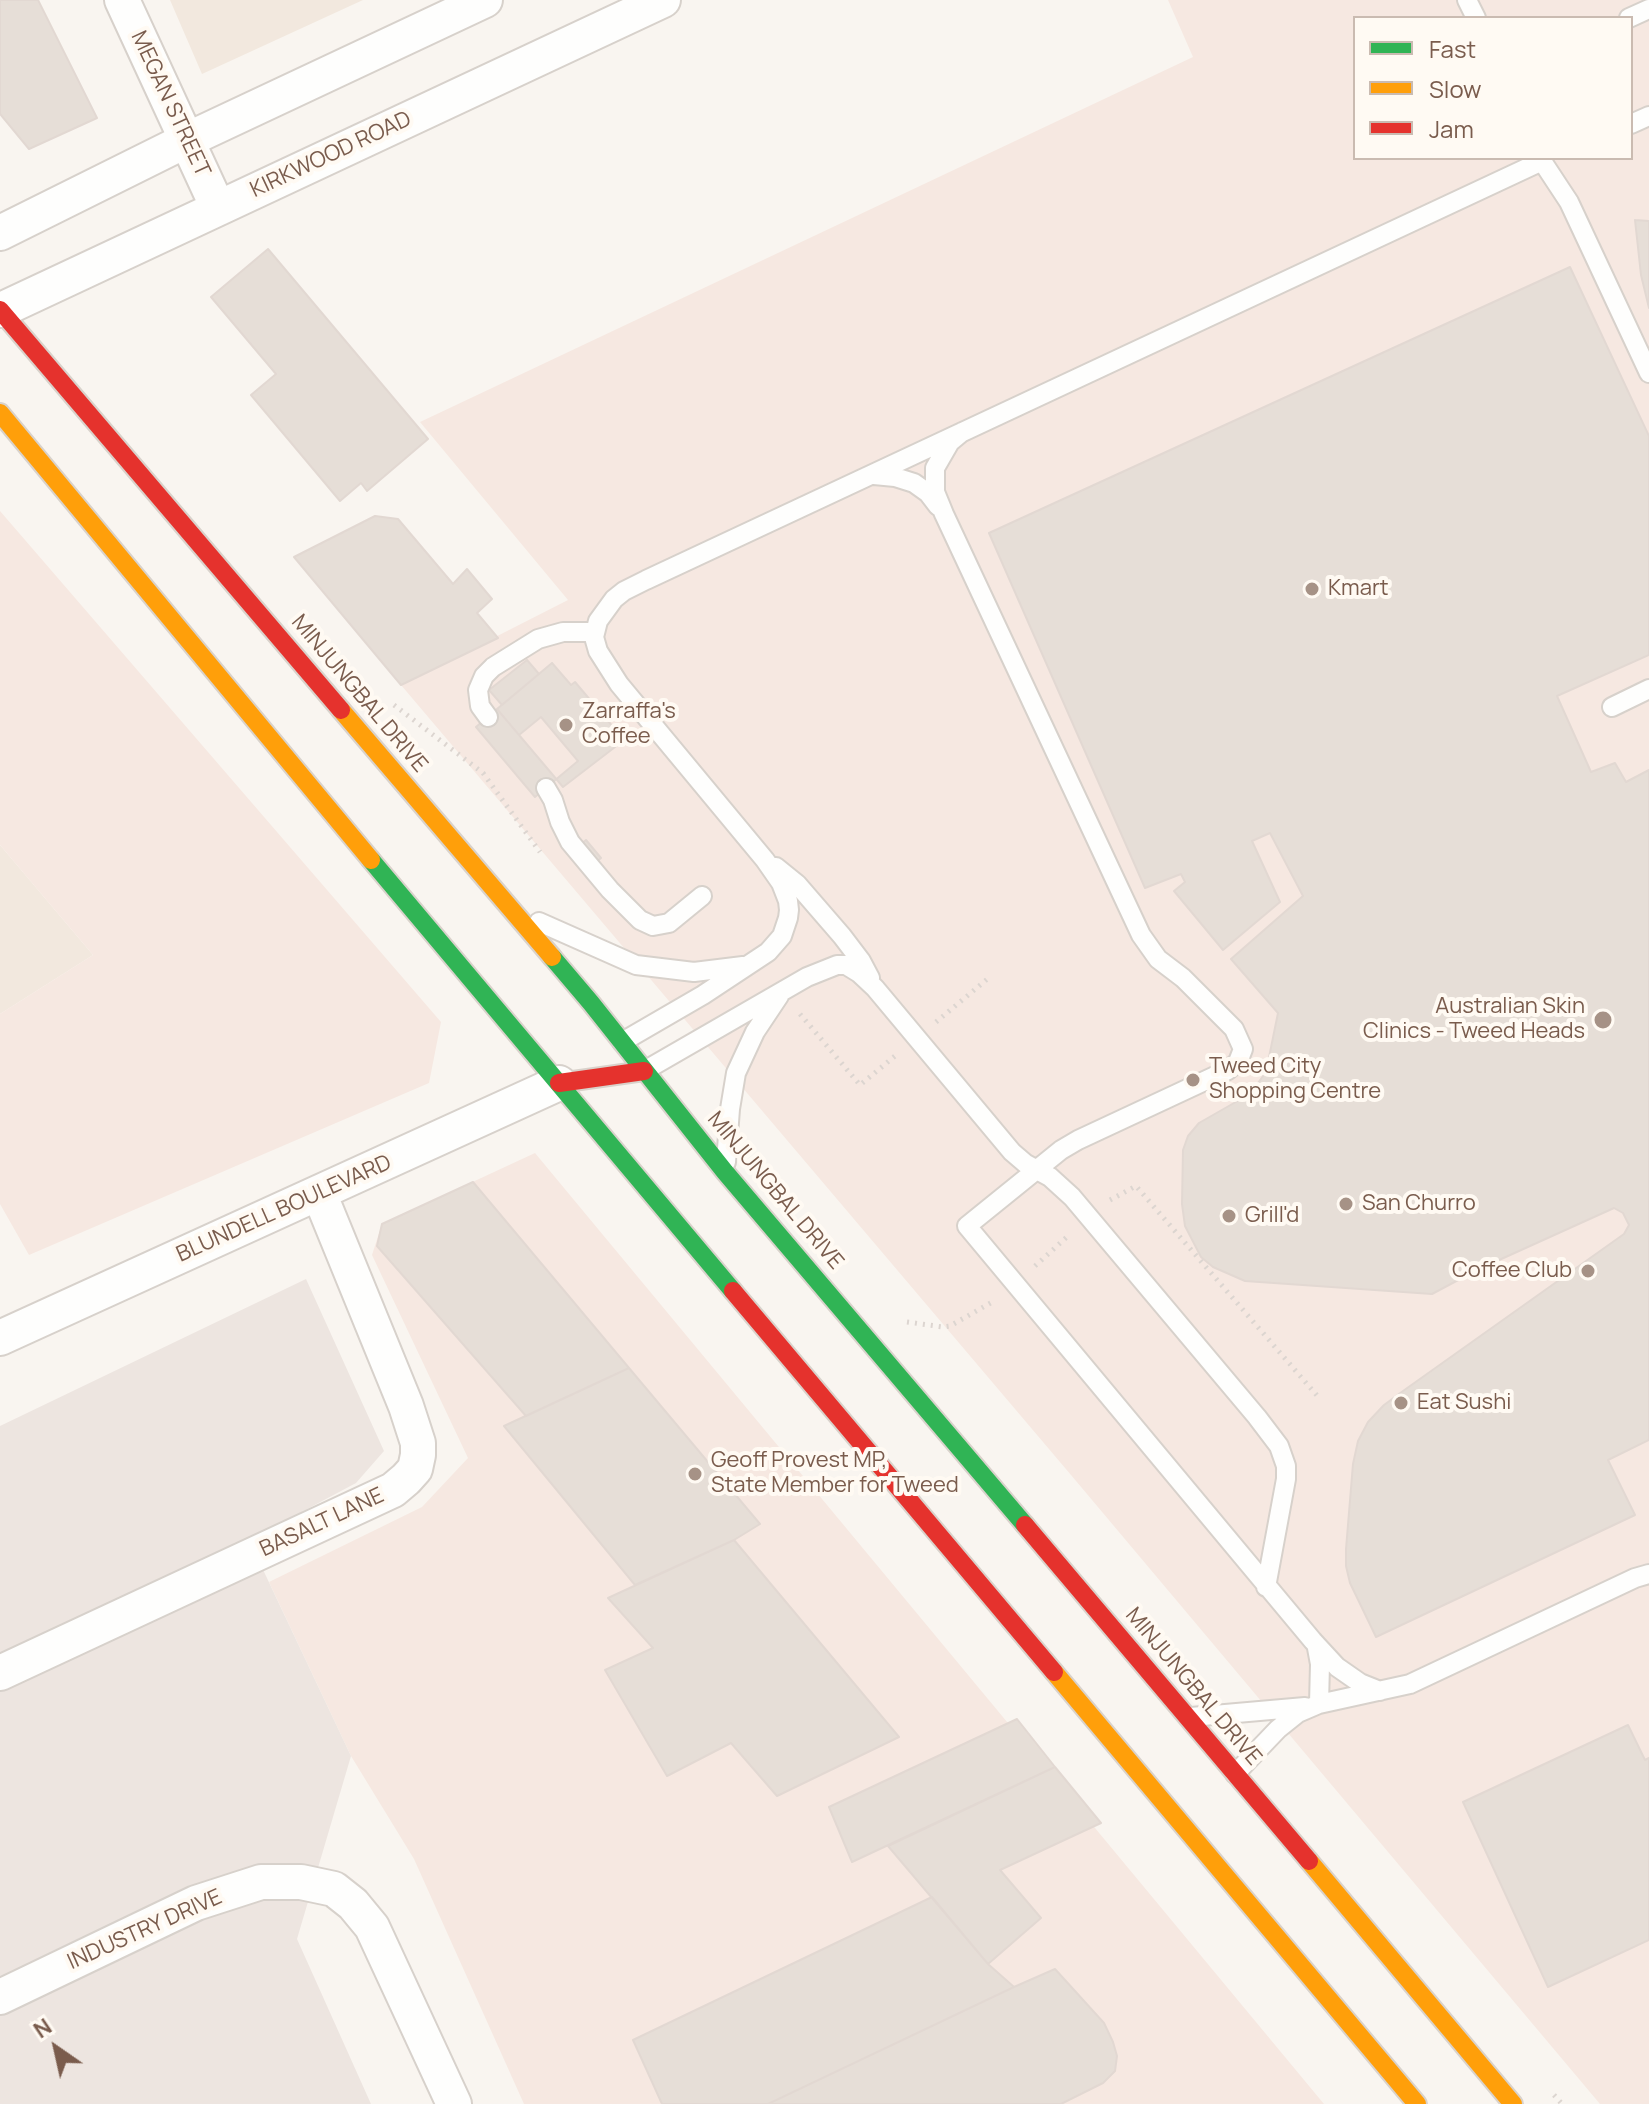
<!DOCTYPE html>
<style>
body{margin:0}
#map{position:relative;width:1649px;height:2104px;overflow:hidden;background:#f9f5f0;font-family:Manrope,sans-serif}
canvas{display:block}
.legend{position:absolute;left:1353px;top:16px;width:280px;height:144px;box-sizing:border-box;background:#fffaf3;border:2px solid #cabbb1;margin:0;padding:10px 14px;list-style:none;font-size:24px;color:#7a5c4d}
.legend li{display:flex;align-items:center;gap:16px;height:40px}
.legend b{width:40px;border:2px solid #cabbb1}
.north{position:absolute;left:16px;top:2008px;width:80px;height:80px;-webkit-text-stroke:6px #fffaf3;paint-order:stroke;rotate:326deg;font-size:22px;font-weight:700;line-height:32px;text-align:center;color:#7a5c4d}
.north::after{content:'';display:block;margin:auto;width:28px;height:36px;background:#7a5c4d;clip-path:polygon(50% 0,100% 100%,50% 72%,0 100%)}
</style>
<div id="map">
<canvas width="1649" height="2104"></canvas>
<ul class="legend">
<li><b style="height:10px;background:#30b455"></b>Fast</li>
<li><b style="height:10px;background:#ff9f0a"></b>Slow</li>
<li><b style="height:10px;background:#e5322d"></b>Jam</li>
</ul>
<div class="north">N</div>
</div>
<script>
const c = document.querySelector('canvas').getContext('2d');
c.lineJoin = 'round';
function paint(path, color) { c.fillStyle = color; c.fill(path, 'evenodd'); }
const shape = rows => new Path2D(rows.map(r => 'M' + r).join(''));
function stroke(path, color, width, dash) { c.strokeStyle = color; c.lineWidth = width; c.lineCap = dash ? 'butt' : 'round'; c.setLineDash(dash || []); c.stroke(path); }
function write(font, color, halo, rows, align = 'center') {
  c.font = font + ' Manrope,sans-serif'; c.lineWidth = 8; c.setLineDash([]); c.textBaseline = 'middle'; c.strokeStyle = halo; c.fillStyle = color; for (const [text, x, y, turn = 0] of rows) {
    c.save(); c.translate(x, y); c.rotate((+turn || 0) * Math.PI / 180); c.textAlign = isNaN(turn) ? turn : align; if (halo) c.strokeText(text, 0, 0); c.fillText(text, 0, 0); c.restore();
  }
}
paint(shape([
 [170,0,363,0,202,74],
 [0,845,93,955,0,1014]
]), '#f2e8de');
paint(shape([
 [1168,0,1649,0,1649,2104,1600,2104,1071,1475,401,685,568,600,420,422,1193,57],
 [1355,18,1631,18,1631,158,1355,158],
 [0,511,441,1022,429,1083,29,1255,0,1204,0,1014,93,955,0,845],
 [535,1153,1324,2104,524,2104,414,1859,351,1756,269,1582,422,1507,468,1458,372,1255,382,1224]
]), '#f6e8e1');
paint(shape([
 [306,1279,384,1451,356,1483,249,1540,351,1756,297,1939,371,2104,0,2104,0,1426]
]), '#ede5e0');
const building = shape([
 [0,0,38,0,97,118,29,149,0,114,0,0],
 [1635,220,1649,221,1649,308,1641,275,1635,220],
 [268,249,428,439,367,491,361,483,340,501,251,395,276,374,211,297,268,249],
 [1570,267,1649,436,1649,655,1557,696,1591,772,1615,763,1626,782,1649,770,1649,1440,1608,1460,1635,1515,1376,1637,1350,1583,1346,1566,1346,1549,1353,1464,1358,1441,1368,1422,1384,1405,1403,1391,1624,1234,1629,1225,1623,1213,1614,1208,1477,1270,1432,1294,1245,1281,1213,1267,1201,1257,1185,1226,1182,1204,1183,1150,1188,1136,1199,1123,1248,1095,1258,1083,1266,1072,1278,1013,1231,959,1303,896,1270,833,1252,841,1280,902,1223,950,1174,891,1185,882,1181,874,1145,888,989,533,1570,267],
 [375,516,398,519,453,584,467,569,492,599,477,613,498,638,401,685,294,557,375,516],
 [527,660,539,674,502,705,489,690,527,660],
 [552,663,571,685,575,682,619,734,615,738,619,744,563,787,497,709,552,663],
 [497,709,519,735,541,717,578,761,535,797,476,727,497,709],
 [586,840,601,858,590,867,575,849,586,840],
 [473,1182,629,1368,526,1416,377,1246,382,1224,473,1182],
 [629,1368,760,1524,734,1540,635,1585,504,1426,629,1368],
 [734,1540,899,1737,777,1796,731,1743,667,1776,605,1670,653,1648,608,1598,734,1540],
 [1017,1719,1055,1767,852,1862,829,1807,1017,1719],
 [1628,1725,1645,1760,1649,1758,1649,1940,1548,1987,1463,1802,1628,1725],
 [1055,1767,1101,1823,1000,1870,1041,1918,988,1964,888,1846,1055,1767],
 [932,1897,988,1964,1014,1987,768,2104,662,2104,633,2040,932,1897],
 [1055,1969,1104,2023,1113,2042,1117,2056,1115,2071,1103,2083,1061,2104,768,2104,1014,1987,1055,1969]
]);
paint(building, '#e6ded7');
stroke(building, '#e2d8d2', 2);
const lane = shape([
 [1467,0,1476,18],
 [1629,18,1649,9],
 [1631,124,1649,116],
 [1540,158,1569,202,1649,373],
 [962,432,950,442,935,468,935,492,944,514,1141,935,1158,959,1183,978,1234,1029,1243,1049,1238,1062,1228,1070,1078,1140,1061,1150,967,1226,1313,1641,1337,1667,1360,1683,1380,1691],
 [874,475,895,477,914,483,928,493,938,506],
 [1612,707,1649,689],
 [488,717,480,706,478,690,484,676,493,667,538,639,563,632,594,632],
 [546,788,553,800,560,822,570,842,610,890,640,920,653,926,669,923,702,896],
 [776,867,797,884,842,936,861,961,870,978],
 [539,922,636,965,694,972,743,966],
 [622,1042,703,995,768,952,782,936,788,918,789,910,788,901,781,883,765,860,619,684,598,651,594,637,598,621,614,599,624,591,646,580,1542,161],
 [644,1071,807,977,837,965,846,965,859,973,875,988,1012,1152,1026,1164,1050,1177,1072,1197,1257,1417,1279,1446,1286,1466,1286,1479,1266,1587],
 [726,1162,730,1109,736,1073,755,1032,779,996],
 [1317,1648,1320,1664,1319,1704],
 [1191,1717,1305,1707],
 [1235,1774,1278,1729,1298,1713,1319,1704,1410,1684,1635,1578,1649,1574]
]);
const street = shape([
 [122,0,218,208],
 [0,233,187,140,485,0],
 [1,310,663,0],
 [0,1338,559,1083],
 [0,1673,393,1490,406,1479,415,1469,418,1455,418,1443,406,1406,319,1193],
 [0,1997,196,1903,261,1882,301,1882,334,1889,353,1904,372,1927,454,2104]
]);
const fast = shape([
 [371,860,733,1291],
 [552,957,591,1003,725,1172,1025,1525]
]);
const slow = shape([
 [0,413,371,860],
 [341,710,552,957],
 [1054,1672,1417,2104],
 [1309,1861,1513,2104]
]);
const jam = shape([
 [0,310,341,710],
 [559,1083,644,1071],
 [733,1291,1054,1672],
 [1025,1525,1309,1861]
]);
stroke(lane, '#d7d1cb', 22);
stroke(street, '#d7d1cb', 38);
stroke(fast, '#d9d2cb', 22);
stroke(slow, '#d9d2cb', 22);
stroke(jam, '#d9d2cb', 22);
stroke(shape([
 [394,705,483,773,540,852],
 [800,1014,860,1085,895,1056],
 [936,1022,991,976],
 [1110,1200,1136,1186,1320,1399],
 [1035,1266,1069,1235],
 [907,1322,943,1327,950,1326,994,1301],
 [1554,2095,1562,2104]
]), '#dcd5d0', 5, [2, 6]);
stroke(lane, '#fefefd', 18);
stroke(street, '#fefefd', 34);
stroke(fast, '#30b455', 18);
stroke(slow, '#ff9f0a', 18);
stroke(jam, '#e5322d', 18);
for (const [x, y, r, color] of [
 [1312,589,8,"#a69286"],
 [566,725,8,"#a69286"],
 [1603,1020,10,"#a69286"],
 [1193,1080,8,"#a69286"],
 [1346,1204,8,"#a69286"],
 [1229,1216,8,"#a69286"],
 [1588,1271,8,"#a69286"],
 [1401,1403,8,"#a69286"],
 [695,1474,8,"#a69286"]
]) { const dot = new Path2D(); dot.arc(x, y, r, 0, 2 * Math.PI); c.fillStyle = color; c.fill(dot); stroke(dot, '#fffaf3', 3); }
write('22px', '#7a5c4d', '#fffaf3', [
 ["MEGAN STREET",170,104,65],
 ["KIRKWOOD ROAD",331,155,-25],
 ["MINJUNGBAL DRIVE",359,694,50],
 ["MINJUNGBAL DRIVE",775,1191,50],
 ["BLUNDELL BOULEVARD",284,1209,-24],
 ["BASALT LANE",322,1523,-25],
 ["MINJUNGBAL DRIVE",1193,1687,50],
 ["INDUSTRY DRIVE",145,1930,-24]
]);
write('22px', '#7a5c4d', '#fffaf3', [
 ["Kmart",1328,589],
 ["Zarraffa's",582,712],
 ["Coffee",582,737],
 ["Australian Skin",1585,1007,"right"],
 ["Clinics - Tweed Heads",1585,1032,"right"],
 ["Tweed City",1209,1067],
 ["Shopping Centre",1209,1092],
 ["San Churro",1362,1204],
 ["Grill'd",1245,1216],
 ["Coffee Club",1572,1271,"right"],
 ["Eat Sushi",1417,1403],
 ["Geoff Provest MP,",711,1461],
 ["State Member for Tweed",711,1486]
], 'left');
</script>
